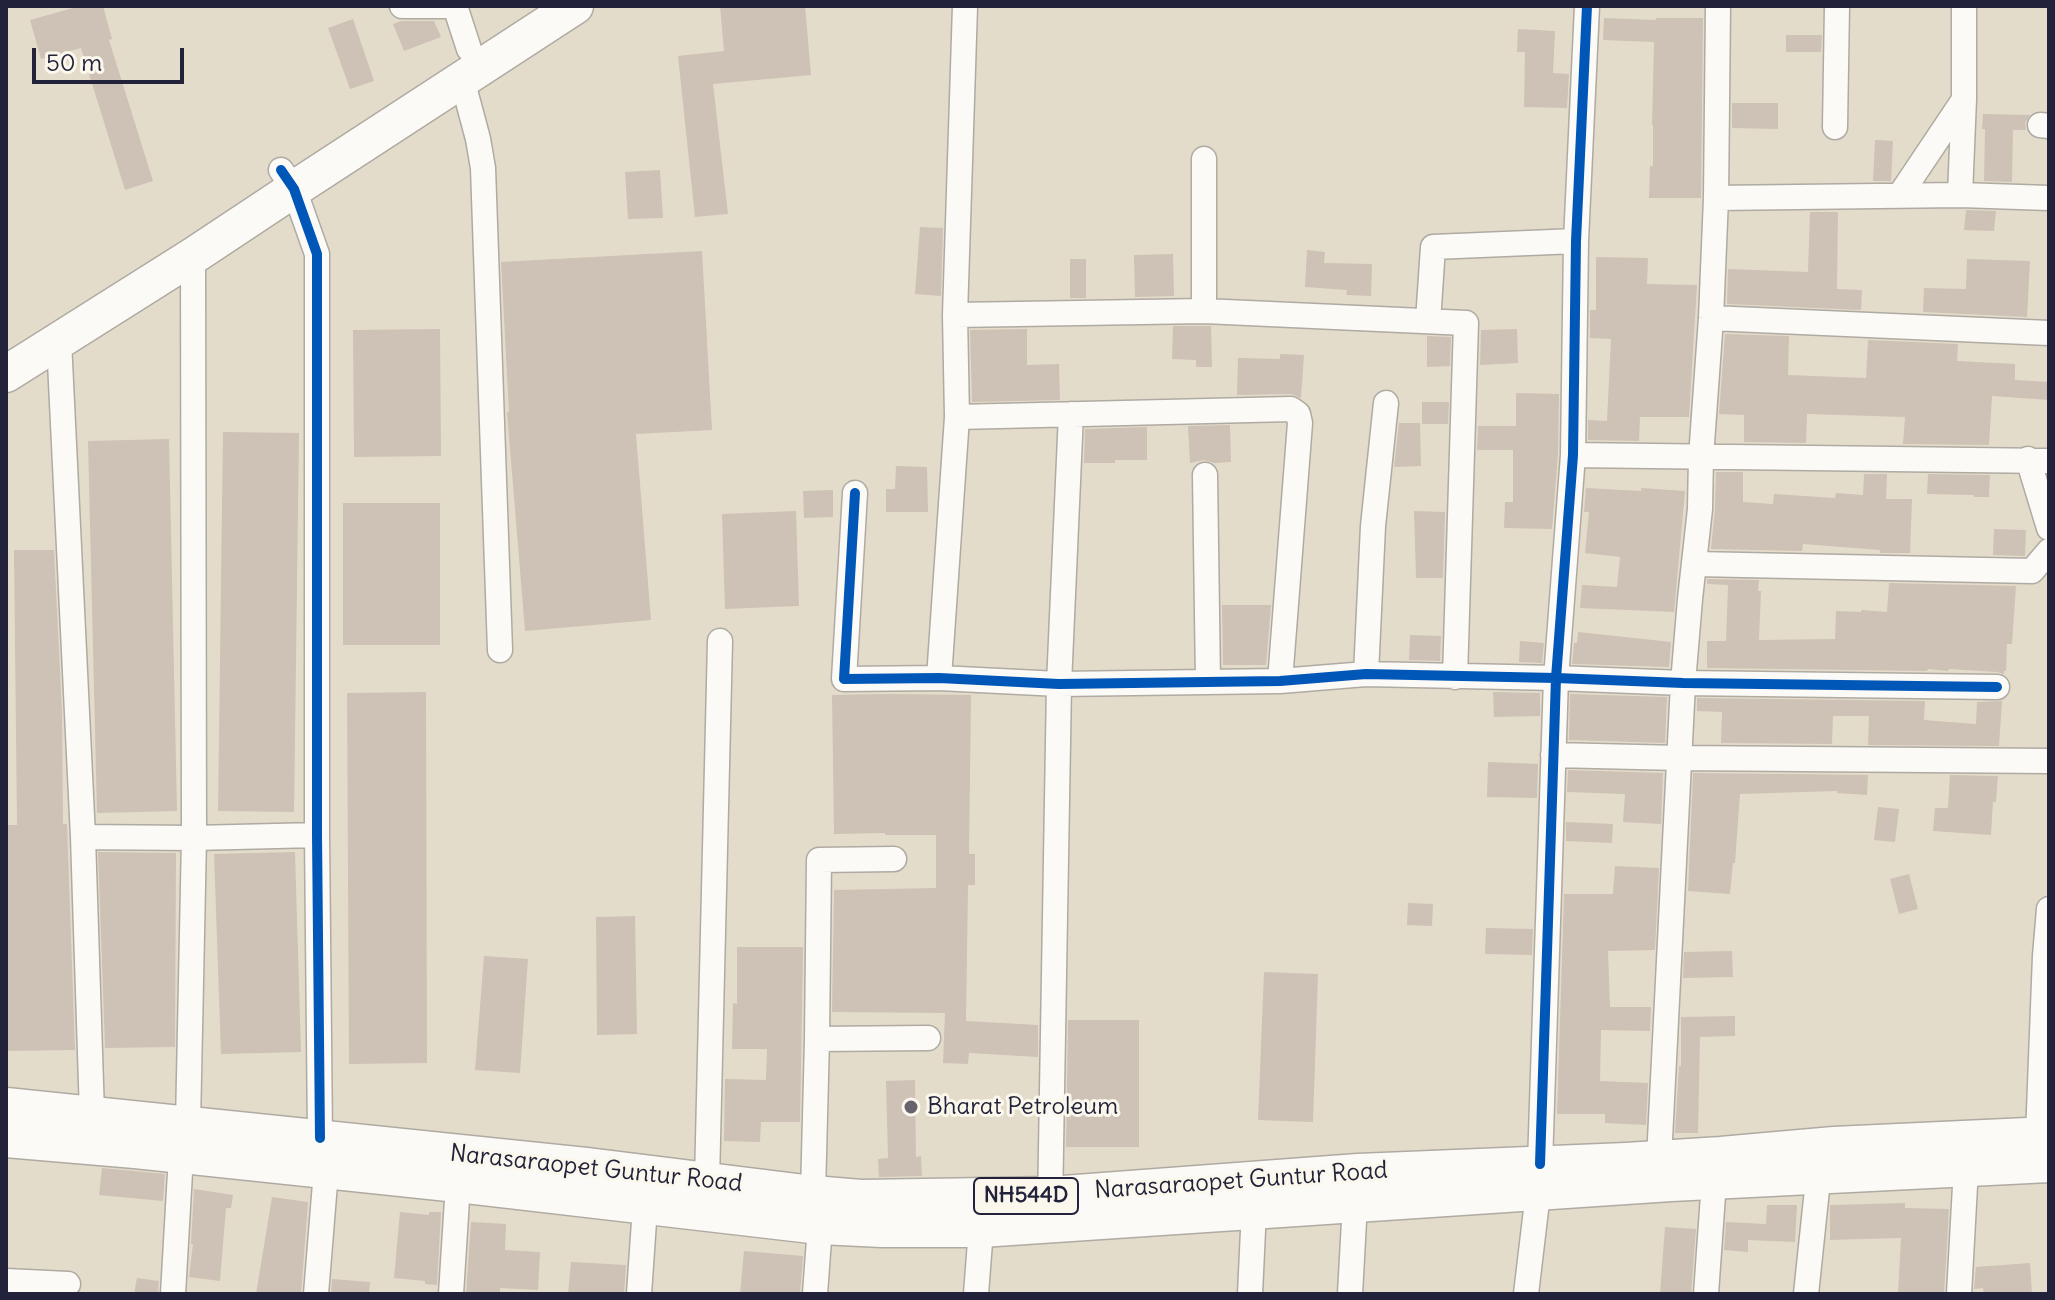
<!DOCTYPE html>
<style>
body{margin:0}
#map{position:relative;width:2055px;height:1300px;overflow:hidden;background:#e4dcca;font-family:Delius,sans-serif}
canvas{display:block}
.frame{position:absolute;inset:0;border:8px solid #22223b;pointer-events:none}
.scale{position:absolute;left:32px;top:48px;width:152px;height:36px;box-sizing:border-box;border:4px solid #22223b;border-top:0;padding-left:10px;font-size:24px;line-height:28px;white-space:nowrap;color:#22223b;-webkit-text-stroke:6px #fbf7ec;paint-order:stroke}
</style>
<div id="map">
<canvas width="2055" height="1300"></canvas>
<div class="frame"></div>
<div class="scale">50 m</div>
</div>
<script>
const c = document.querySelector('canvas').getContext('2d');
c.lineJoin = 'round';
function paint(path, color) { c.fillStyle = color; c.fill(path, 'evenodd'); }
const shape = rows => new Path2D(rows.map(r => 'M' + r).join(''));
function stroke(path, color, width, dash) { c.strokeStyle = color; c.lineWidth = width; c.lineCap = dash ? 'butt' : 'round'; c.setLineDash(dash || []); c.stroke(path); }
function write(font, color, halo, rows, align = 'center') {
  c.font = font + ' Delius,sans-serif'; c.lineWidth = 6; c.setLineDash([]); c.textBaseline = 'middle'; c.strokeStyle = halo; c.fillStyle = color; for (const [text, x, y, turn = 0] of rows) {
    c.save(); c.translate(x, y); c.rotate((+turn || 0) * Math.PI / 180); c.textAlign = isNaN(turn) ? turn : align; if (halo) c.strokeText(text, 0, 0); c.fillText(text, 0, 0); c.restore();
  }
}
paint(shape([
 [80,6,103,6,112,39,109,40,153,181,125,190,81,48,41,59,30,20],
 [720,6,805,6,811,75,713,84,728,214,695,217,678,56,724,51],
 [1604,18,1656,20,1656,18,1703,18,1701,198,1649,198,1650,166,1653,166,1653,125,1652,125,1654,42,1603,40],
 [353,19,374,81,350,89,328,28],
 [401,21,434,21,441,37,404,51,393,24],
 [1518,29,1555,31,1553,73,1569,74,1567,108,1524,107,1525,52,1517,52],
 [1786,35,1822,35,1821,52,1786,52],
 [1732,103,1778,103,1778,129,1732,128],
 [1983,114,2030,115,2025,123,2026,130,2013,130,2012,182,1984,181,1985,129,1982,129],
 [1875,140,1893,141,1891,181,1873,181],
 [660,170,663,218,628,219,625,172],
 [1966,210,1996,211,1994,231,1964,230],
 [1810,212,1838,212,1837,289,1862,290,1861,310,1727,304,1728,269,1808,272],
 [920,227,943,228,941,296,915,294],
 [1307,250,1325,252,1324,263,1372,264,1371,296,1346,295,1347,290,1305,287],
 [702,251,712,430,636,434,651,620,525,631,507,412,509,412,501,262],
 [1173,254,1174,296,1135,297,1134,255],
 [1596,257,1648,258,1647,284,1697,285,1689,417,1640,417,1639,441,1588,440,1588,420,1607,421,1611,339,1590,338,1590,310,1596,310],
 [1070,259,1086,259,1086,298,1070,298],
 [1967,259,2030,261,2027,317,1923,312,1924,288,1966,289],
 [1173,326,1211,326,1212,367,1196,367,1196,360,1172,359],
 [440,329,441,456,354,457,353,330],
 [1027,329,1027,365,1059,364,1060,400,972,402,970,330],
 [1517,329,1518,363,1480,365,1481,330],
 [1725,334,1789,336,1788,375,1866,378,1868,340,1958,344,1957,361,2015,364,2015,380,2049,382,2049,400,1992,396,1989,445,1903,444,1905,417,1807,414,1806,443,1744,442,1744,415,1719,414],
 [1427,336,1451,337,1450,366,1427,367],
 [1280,354,1304,355,1301,398,1291,394,1237,395,1238,358,1280,359],
 [1516,393,1559,394,1558,454,1552,529,1504,528,1505,502,1513,502,1513,450,1477,450,1478,426,1516,426],
 [1422,402,1449,402,1448,424,1422,424],
 [1399,423,1420,423,1421,466,1394,467],
 [1230,425,1231,462,1214,463,1204,460,1190,463,1188,426],
 [1147,427,1147,460,1115,460,1115,463,1084,463,1085,429],
 [223,432,299,433,294,812,218,811],
 [169,439,177,811,97,813,88,441],
 [896,466,927,467,928,512,886,512,886,489,895,489],
 [1716,472,1743,472,1743,502,1773,504,1774,494,1835,498,1836,493,1863,495,1864,474,1887,474,1886,499,1912,499,1910,553,1880,553,1880,550,1803,544,1802,551,1711,549,1715,509],
 [1928,474,1990,475,1989,497,1974,497,1974,495,1927,494],
 [1586,488,1641,491,1641,488,1685,491,1674,612,1580,608,1582,585,1617,587,1620,557,1585,553,1589,512,1584,512],
 [833,490,833,517,804,518,803,491],
 [343,503,440,503,440,645,343,645],
 [796,511,799,606,725,609,722,514],
 [1414,511,1445,512,1443,578,1416,578],
 [1994,529,2026,530,2025,556,1993,555],
 [14,550,54,550,62,711,63,824,67,824,75,1050,6,1051,6,825,17,825],
 [1707,579,1759,580,1758,591,1761,591,1759,640,1835,639,1836,611,1861,612,1861,610,1887,612,1889,583,2016,586,2012,644,2007,644,2006,671,2004,671,2004,674,1997,672,1949,669,1948,671,1928,669,1927,671,1707,668,1707,641,1726,641,1728,585,1707,584],
 [1222,605,1271,605,1266,665,1223,665],
 [1578,632,1671,642,1669,667,1572,664,1574,643,1577,643],
 [1410,635,1441,636,1440,661,1409,660],
 [1520,641,1544,643,1542,663,1519,662],
 [426,692,427,1063,349,1064,347,693],
 [1493,692,1540,693,1540,716,1494,717],
 [887,694,971,695,969,854,975,854,975,885,968,885,966,1021,1038,1025,1038,1057,969,1053,968,1064,943,1063,945,1013,832,1012,834,890,936,888,936,835,885,835,885,833,834,834,832,695],
 [1570,694,1667,697,1665,743,1569,740],
 [1697,698,1925,701,1924,720,1976,724,1977,702,2002,701,1999,746,1868,745,1869,716,1833,716,1832,744,1721,743,1722,712,1697,711],
 [1488,762,1538,764,1537,798,1487,797],
 [1568,770,1663,773,1661,824,1623,822,1625,794,1567,792],
 [1693,773,1868,775,1867,795,1837,793,1837,791,1740,794,1735,863,1733,863,1730,894,1688,891],
 [1950,775,1998,776,1996,802,1993,802,1991,835,1933,831,1935,808,1948,808],
 [1878,807,1899,809,1895,842,1874,840],
 [1566,822,1613,824,1612,843,1566,841],
 [98,852,176,853,175,1047,105,1048],
 [295,852,301,1052,221,1054,214,854],
 [1615,866,1659,868,1655,950,1608,951,1610,1007,1651,1007,1650,1031,1601,1030,1600,1081,1648,1083,1646,1125,1605,1123,1605,1114,1557,1114,1564,894,1613,894],
 [1909,874,1918,909,1899,914,1890,879],
 [1408,903,1433,904,1432,926,1407,925],
 [635,916,637,1034,597,1035,596,917],
 [1486,928,1533,929,1532,955,1485,954],
 [737,947,803,947,800,1122,761,1122,760,1142,724,1141,725,1079,766,1080,767,1049,732,1049,733,1003,737,1004],
 [1732,951,1733,977,1683,978,1684,952],
 [484,956,528,959,520,1073,475,1070],
 [1264,972,1318,974,1313,1122,1258,1120],
 [1735,1016,1735,1036,1700,1037,1698,1133,1675,1133,1679,1066,1681,1066,1681,1017],
 [1068,1020,1139,1020,1139,1147,1066,1147],
 [915,1080,916,1157,921,1156,922,1176,879,1177,878,1159,888,1158,886,1081],
 [102,1168,165,1174,163,1201,99,1195],
 [194,1189,233,1195,231,1208,226,1208,220,1281,189,1277,193,1244,191,1244],
 [272,1197,308,1202,301,1294,256,1294],
 [1905,1203,1905,1208,1949,1209,1944,1294,1898,1294,1901,1238,1830,1240,1830,1205],
 [1767,1205,1797,1205,1795,1242,1748,1240,1748,1252,1724,1250,1726,1222,1766,1224],
 [400,1212,429,1215,429,1212,441,1212,437,1285,425,1284,425,1281,394,1278],
 [471,1222,506,1224,505,1250,540,1252,538,1290,500,1288,500,1294,466,1294],
 [1665,1227,1696,1229,1691,1294,1660,1294],
 [744,1251,803,1256,800,1294,740,1294],
 [571,1262,626,1265,624,1294,568,1294],
 [2030,1263,2032,1294,1984,1294,1983,1288,1974,1289,1976,1267],
 [137,1278,159,1281,158,1294,134,1294],
 [332,1279,370,1282,369,1294,331,1294]
]), '#cdc2b5');
const minor = shape([
 [402,6,455,6,469,49],
 [462,79,478,139,483,168,500,650],
 [2040,125,2049,126],
 [1835,127,1837,6],
 [1204,159,1204,311],
 [281,170,294,189,317,254,317,835,320,1138],
 [1900,195,1963,101],
 [1960,195,1964,99,1964,6],
 [1716,198,1960,195,2049,198],
 [955,315,1204,311,1466,323,1455,677],
 [1711,318,2049,333],
 [1428,321,1433,247,1576,241],
 [59,341,83,837,92,1114],
 [957,417,1291,409,1298,414,1300,423,1280,681],
 [1573,455,2049,461],
 [2028,459,2049,528],
 [1205,475,1208,682],
 [855,493,844,679,939,678,1059,684,1280,681,1366,674,1556,678,1683,683,1997,687],
 [1695,564,2032,571,2049,551],
 [1366,674,1373,526,1386,403],
 [939,678,957,417,955,315,965,6],
 [1553,755,1680,758,2049,761],
 [83,837,194,838,317,835],
 [817,1039,928,1038],
 [188,1124,194,838,193,256],
 [2038,1136,2045,956,2049,909],
 [1659,1159,1683,683,1690,599,1700,509,1701,457,1711,318,1716,198,1718,6],
 [1540,1164,1556,678,1573,455,1576,241,1587,6],
 [707,1181,720,641],
 [813,1194,817,1039,819,860,894,859],
 [1050,1207,1059,684,1071,414],
 [6,1281,68,1284],
 [173,1294,181,1155],
 [316,1294,326,1171],
 [451,1294,458,1184],
 [639,1294,645,1207],
 [815,1294,820,1226],
 [976,1294,981,1229],
 [1250,1294,1254,1209],
 [1350,1294,1355,1203],
 [1526,1294,1538,1193],
 [1706,1294,1714,1181],
 [1806,1294,1820,1161],
 [1959,1294,1966,1168]
]);
const highway = shape([
 [6,374,193,256,294,189,575,6],
 [6,1106,586,1166,813,1194,861,1198,1050,1195,1358,1172,1626,1161,1721,1155,1834,1145,2049,1135],
 [6,1139,135,1150,458,1184,820,1226,882,1229,981,1229,1671,1183,2049,1164]
]);
stroke(minor, '#afaaa2', 27);
stroke(highway, '#afaaa2', 39);
stroke(minor, '#fbfaf7', 24);
stroke(highway, '#fbfaf7', 36);
stroke(shape([
 [281,170,294,189,317,254,317,835,320,1138],
 [855,493,844,679,939,678,1059,684,1280,681,1366,674,1556,678,1683,683,1997,687],
 [1540,1164,1556,678,1573,455,1576,241,1587,6]
]), '#0057b8', 10);
for (const [x, y, r, color] of [
 [911,1107,8,"#66636d"]
]) { const dot = new Path2D(); dot.arc(x, y, r, 0, 2 * Math.PI); c.fillStyle = color; c.fill(dot); stroke(dot, '#fbf7ec', 3); }
for (const [x, y, w] of [
 [1026,1196,104]
]) { const box = new Path2D(); box.roundRect(x - w / 2, y - 18, w, 36, 6); c.fillStyle = '#fbf7ec'; c.fill(box); stroke(box, '#22223b', 2); }
write('bold 22px', '#22223b', null, [
 ["NH544D",1026,1196]
]);
write('24px', '#22223b', '#fbf7ec', [
 ["Bharat Petroleum",927,1107]
], 'left');
write('24px', '#22223b', '#fbf7ec', [
 ["Narasaraopet Guntur Road",596,1169,6],
 ["Narasaraopet Guntur Road",1241,1181,-4]
]);
</script>
